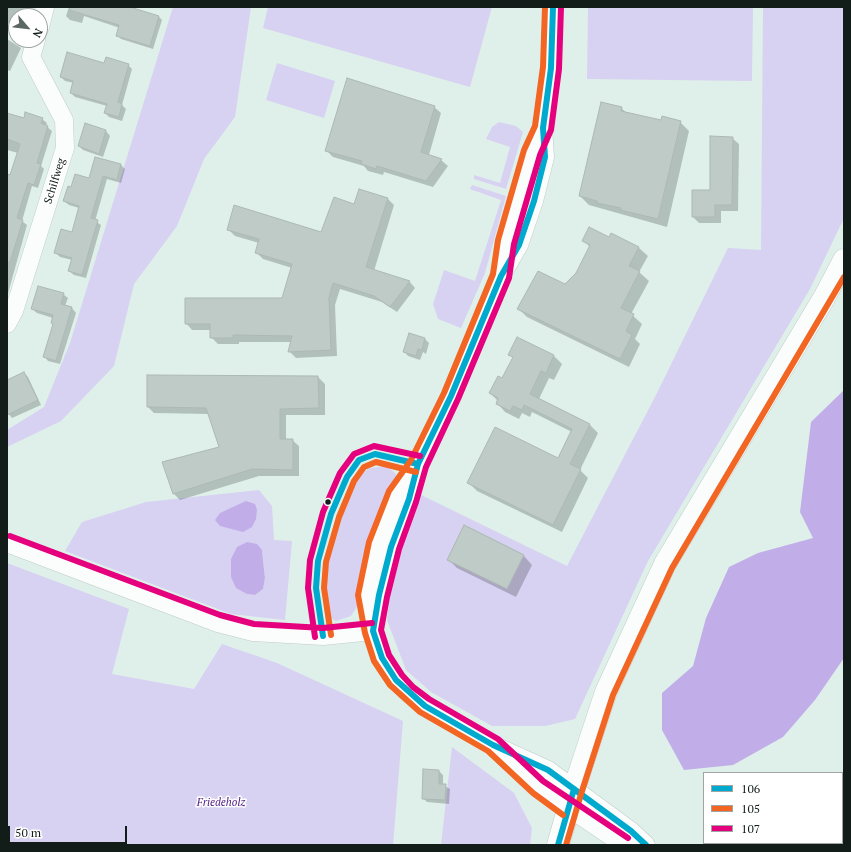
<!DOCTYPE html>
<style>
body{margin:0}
#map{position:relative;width:851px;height:852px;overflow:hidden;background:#dff0ea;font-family:"PT Serif",serif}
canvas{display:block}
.frame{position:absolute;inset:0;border:8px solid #121d19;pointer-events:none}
.legend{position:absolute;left:703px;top:772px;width:140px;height:72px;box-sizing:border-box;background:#fff;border:1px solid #a0a5a3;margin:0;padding:5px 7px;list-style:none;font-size:12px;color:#121d19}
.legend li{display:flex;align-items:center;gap:8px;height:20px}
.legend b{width:20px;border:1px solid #a0a5a3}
.north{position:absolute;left:8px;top:8px;width:40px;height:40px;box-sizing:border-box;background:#fff;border:1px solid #a0a5a3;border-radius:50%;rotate:118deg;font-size:11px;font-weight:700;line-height:16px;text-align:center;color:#121d19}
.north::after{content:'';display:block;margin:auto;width:14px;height:18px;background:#5a6762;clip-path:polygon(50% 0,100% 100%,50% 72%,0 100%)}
.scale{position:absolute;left:8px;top:826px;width:119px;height:18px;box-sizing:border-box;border:2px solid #121d19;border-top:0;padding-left:5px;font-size:12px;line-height:14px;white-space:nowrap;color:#121d19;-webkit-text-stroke:3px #fff;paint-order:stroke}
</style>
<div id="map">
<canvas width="851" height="852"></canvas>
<div class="frame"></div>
<ul class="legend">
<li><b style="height:5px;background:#00a9ce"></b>106</li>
<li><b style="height:5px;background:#f26522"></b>105</li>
<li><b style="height:5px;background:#e5007d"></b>107</li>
</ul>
<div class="north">N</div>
<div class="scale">50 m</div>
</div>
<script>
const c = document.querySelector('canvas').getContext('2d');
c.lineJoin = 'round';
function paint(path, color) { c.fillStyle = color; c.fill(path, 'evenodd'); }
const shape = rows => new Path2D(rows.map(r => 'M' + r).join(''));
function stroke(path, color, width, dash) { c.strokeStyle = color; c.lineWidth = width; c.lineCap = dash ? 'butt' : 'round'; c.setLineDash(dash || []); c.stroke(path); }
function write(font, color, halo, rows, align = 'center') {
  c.font = font + ' "PT Serif",serif'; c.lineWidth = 3; c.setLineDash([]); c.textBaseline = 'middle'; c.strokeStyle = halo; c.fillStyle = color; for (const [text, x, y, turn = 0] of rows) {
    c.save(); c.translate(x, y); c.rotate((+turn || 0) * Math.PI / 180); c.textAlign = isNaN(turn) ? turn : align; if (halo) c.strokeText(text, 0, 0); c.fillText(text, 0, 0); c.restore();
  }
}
paint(shape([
 [173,7,251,7,235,117,204,159,177,226,134,284,114,366,61,421,7,447,7,430,44,407,70,343],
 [268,7,492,7,470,87,263,28],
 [588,7,753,7,752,81,587,79],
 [763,7,844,7,844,218,810,289,648,561,575,719,545,726,492,726,431,692,406,670,387,620,393,570,417,493,567,566,656,395,728,248,761,250],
 [277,63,335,81,324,118,266,100],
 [499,122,516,126,523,132,506,189,474,179,474,175,500,183,510,147,486,139,492,127],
 [472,185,506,196,485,273,461,328,438,319,433,304,444,270,475,281,501,200,470,189],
 [387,466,396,474,397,482,360,602,351,616,336,621,325,615,324,591,335,527,353,482,369,468],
 [259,490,272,506,274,540,292,541,285,620,231,614,65,551,82,522,146,502],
 [262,550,265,578,263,589,255,595,247,594],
 [7,563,129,609,112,674,194,689,222,644,277,663,403,721,393,845,7,845],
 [452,747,514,793,532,828,530,845,441,845],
 [842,808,844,809,844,845,703,845,707,843,842,843]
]), '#d7d1f2');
paint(shape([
 [844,390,844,658,815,700,783,737,733,765,684,770,662,730,662,693,693,666,706,618,729,567,758,553,813,538,800,512,811,422],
 [246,501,255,504,257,510,256,519,252,527,243,532,220,526,215,520,220,513],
 [247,542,257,544,262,550,263,560,265,578,263,589,255,595,247,594,236,588,231,577,231,559,237,547]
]), '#c1aee9');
paint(shape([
 [7,7,31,7,27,16,21,13,8,24],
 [69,7,127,7,158,16,162,20,153,49,121,39,117,35,120,28,84,16,82,23,70,20,66,16],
 [7,39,21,48,10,71,7,70],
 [105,64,128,65,132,69,122,105,126,109,122,121,109,117,105,113,107,106,75,97,71,93,74,83,65,81,61,77],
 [434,107,441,113,429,155,441,160,448,166,433,187,384,172,383,175,368,171,364,166,333,157,326,150],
 [621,108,627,113,662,122,680,122,689,131,667,227,589,205,580,196],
 [7,114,24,119,42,119,47,123,46,126,52,131,41,166,44,169,38,188,32,186,22,221,27,225,7,297,7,175,11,176,18,153,7,150],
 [86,125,106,131,110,136,103,157,83,150,79,146],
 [732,138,739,144,738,211,721,211,721,223,699,223,693,217,711,191],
 [95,158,121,165,125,169,121,183,107,179,95,221,101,225,86,278,74,275,69,271,72,260,60,257,56,253,72,233,79,208,69,205,64,201,72,188,89,179],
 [388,199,394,205,374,271,409,281,415,288,397,312,382,302,340,289,335,305,337,356,296,358,290,352,292,342,239,342,239,344,218,344,211,337,211,330,192,330,186,323,283,299,292,268,263,259,256,252,259,243,235,236,228,229,322,233,354,205],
 [612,234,639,248,648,256,639,272,649,281,631,314,642,324,635,339,640,344,629,367,527,317,518,308,565,285,577,274,590,247,584,241,609,239],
 [63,294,68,298,65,306,72,308,76,313,60,364,48,361,44,356,54,325,52,323,53,318,37,313,32,309],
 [410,334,425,339,429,343,426,354,423,352,420,360,408,356,404,351],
 [518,338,554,356,562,364,554,380,549,378,539,399,590,425,598,433,580,470,588,478,562,532,477,491,469,483,558,459,572,432,532,412,530,417,522,413,519,419,505,412,497,403,498,401,490,393,503,380,514,358,510,354],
 [24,373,28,377,41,405,12,418,7,412,7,381],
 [318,377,325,384,325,415,286,415,286,440,292,440,299,446,299,476,259,476,180,500,174,494,220,448,209,414,154,413,148,407],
 [465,527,524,556,532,565,516,597,457,568,448,559],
 [439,771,443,775,443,785,450,789,449,804,427,802,423,798]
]), '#0003');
const building = shape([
 [70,7,130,7,159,16,150,46,116,36,119,25,69,10,70,7],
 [67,52,104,63,106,57,129,64,118,102,122,104,119,117,104,113,107,104,70,93,73,81,60,77,67,52],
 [347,78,435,106,421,152,442,159,426,181,377,166,376,169,361,164,362,161,325,151,347,78],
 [601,102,622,107,621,111,661,120,662,116,681,121,658,219,620,210,621,208,597,203,597,201,579,196,601,102],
 [25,112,43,118,41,123,48,126,37,163,41,164,34,185,28,183,17,218,23,220,10,262,7,262,7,174,10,175,20,144,7,139,7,113,24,118,25,112],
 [85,123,106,130,99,154,78,146,85,123],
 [710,136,733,137,732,205,715,205,715,217,692,217,692,190,710,190,710,136],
 [95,157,121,164,117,180,103,176,91,218,98,220,82,275,68,271,72,258,54,253,61,229,72,232,79,206,63,201,68,186,71,187,75,174,89,178,95,157],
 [359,189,388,198,366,267,410,281,390,307,374,296,333,283,329,298,331,350,288,352,292,336,233,335,233,338,210,338,210,324,185,324,185,298,282,298,292,264,255,253,259,239,227,230,234,205,321,232,334,197,354,204,359,189],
 [589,227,609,237,611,233,639,247,629,266,640,271,621,308,634,314,626,331,632,335,620,359,517,309,538,271,565,284,576,273,590,245,582,241,589,227],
 [38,286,64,293,61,304,72,307,56,361,43,357,53,324,51,323,53,315,31,309,38,286],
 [409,333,425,338,422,350,418,349,416,356,403,352,409,333],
 [517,337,554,355,546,373,541,371,530,394,590,424,570,464,581,469,553,525,467,483,495,427,558,458,572,429,524,405,522,410,513,406,510,411,496,404,498,398,489,393,498,376,502,378,513,357,508,355,517,337],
 [24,372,38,400,7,415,7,380,24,372],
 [147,375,318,376,319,408,280,409,280,439,293,439,293,470,252,469,173,494,162,462,219,447,206,408,147,407,147,375],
 [464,525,524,555,507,589,447,560,464,525],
 [423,769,439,770,439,784,446,784,445,800,422,799,423,769]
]);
paint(building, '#becbc6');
stroke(building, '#acb8b4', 1);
const minor = shape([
 [553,7,551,68,543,128,545,157,534,201,519,245,501,276,451,396,418,464,396,494,377,544,366,595,373,631,382,658,396,680,408,693,425,706,493,745,548,770,631,831,646,845],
 [40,27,45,7],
 [503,267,506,242,532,152,542,131],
 [7,324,14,311,65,148,64,120,31,57,36,40],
 [7,543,218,623,253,632,323,636,373,631],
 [375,621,391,547,409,499,415,475],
 [505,756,538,787,624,845]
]);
const major = shape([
 [558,845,574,789,606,692,665,564,824,298,844,260],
 [622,845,623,845]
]);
stroke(minor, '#bfccc7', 19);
stroke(major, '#bfccc7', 23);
stroke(minor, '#fafdfc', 18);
stroke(major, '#fafdfc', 22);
stroke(shape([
 [553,7,551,68,543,128,545,157,534,201,519,245,501,276,451,396,418,464,409,499,391,547,379,595,373,631,382,658,396,680,425,706,493,745,548,770,631,831,646,845],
 [323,636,316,588,318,561,331,514,347,477,359,460,375,454,418,464],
 [558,845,574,789]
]), '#00a9ce', 6);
stroke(shape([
 [545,7,543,67,535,126,524,150,498,240,493,274,444,393,411,460,389,491,369,542,358,595,365,633,374,661,390,685,420,712,488,751,533,793,563,815],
 [331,635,324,588,326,562,339,517,354,481,364,467,376,462,416,472],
 [566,845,582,791,613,695,672,568,844,277]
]), '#f26522', 6);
stroke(shape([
 [561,7,559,69,551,130,540,155,514,244,509,278,458,399,426,467,416,502,399,549,387,597,381,630,389,655,402,675,413,687,429,699,498,739,543,781,628,838],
 [10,536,220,615,254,624,323,628,372,623],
 [315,637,308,588,310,560,323,512,340,473,354,454,374,446,420,456]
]), '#e5007d', 6);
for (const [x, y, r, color] of [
 [328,502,3.5,"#121d19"]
]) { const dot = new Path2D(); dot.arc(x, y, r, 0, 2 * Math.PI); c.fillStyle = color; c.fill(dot); stroke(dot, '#fff', 1.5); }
write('11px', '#121d19', '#fff', [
 ["Schilfweg",55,181,-73]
]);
write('italic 11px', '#522085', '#fff', [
 ["Friedeholz",221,803]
]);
</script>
